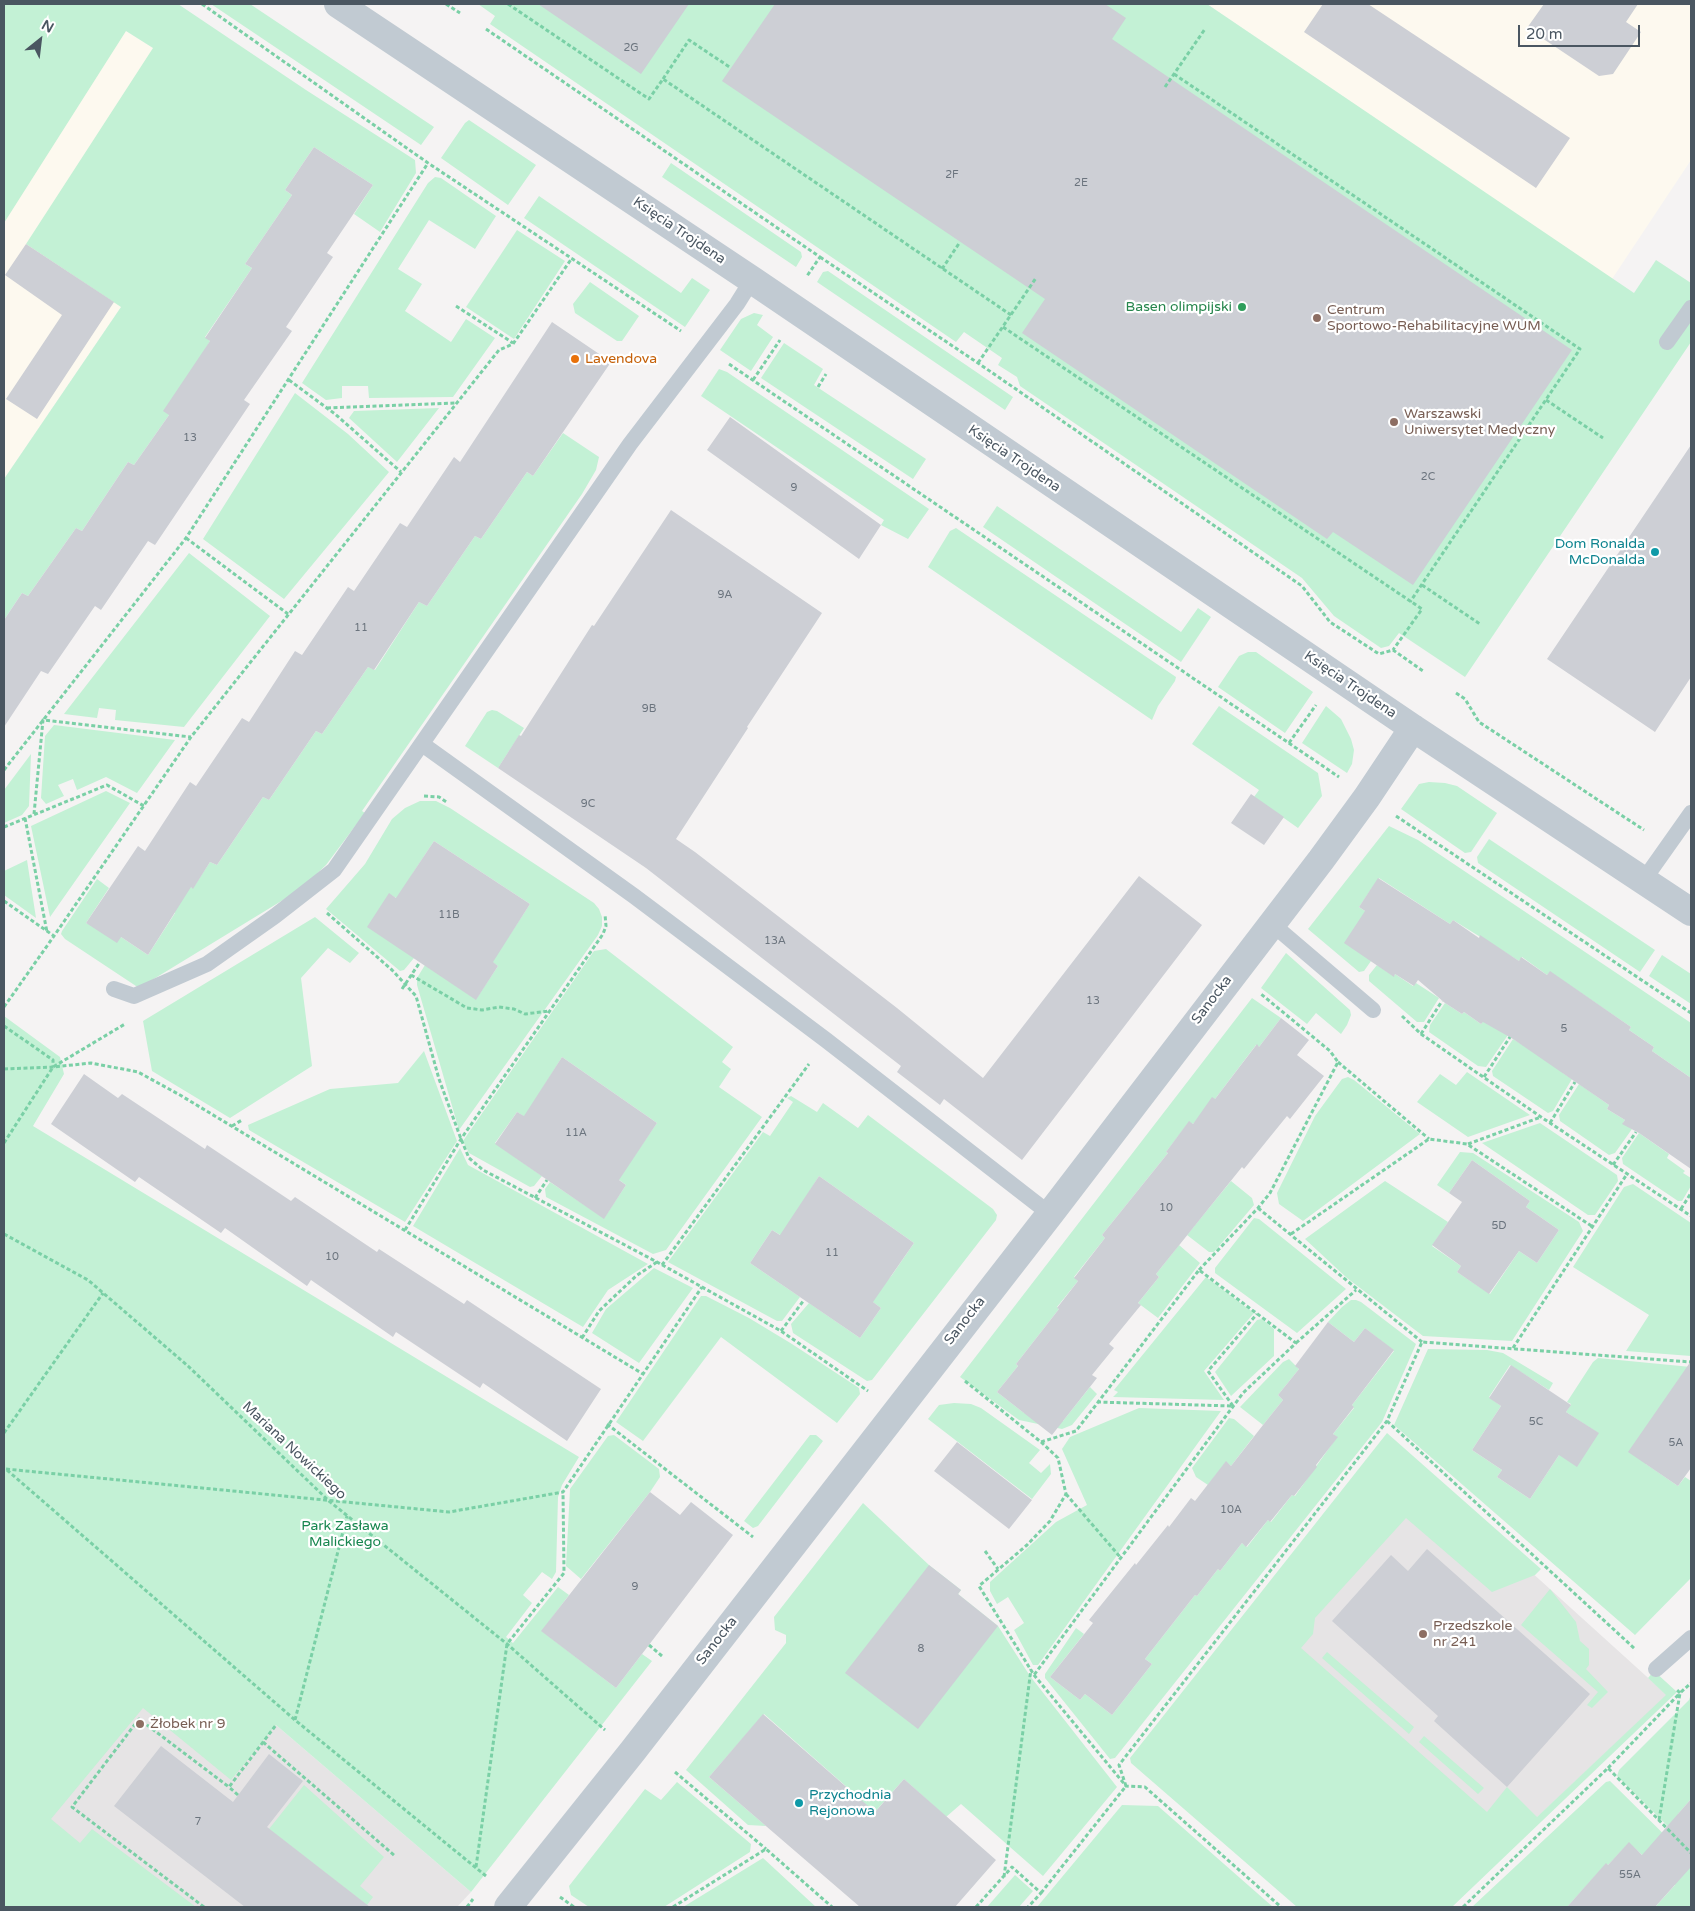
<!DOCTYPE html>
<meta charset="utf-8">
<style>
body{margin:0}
#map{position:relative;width:1695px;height:1911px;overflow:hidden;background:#f5f3f3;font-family:"Varela Round",sans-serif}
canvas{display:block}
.frame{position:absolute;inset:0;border:5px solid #4a5661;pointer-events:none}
.north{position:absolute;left:15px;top:15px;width:50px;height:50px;-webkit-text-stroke:4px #fff;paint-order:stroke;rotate:29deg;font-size:14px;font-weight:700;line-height:20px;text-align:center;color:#4a5661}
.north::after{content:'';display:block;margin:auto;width:18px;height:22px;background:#4a5661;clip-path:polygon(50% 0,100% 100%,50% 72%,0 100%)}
.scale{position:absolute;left:1518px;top:25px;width:122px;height:22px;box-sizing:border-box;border:2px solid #4a5661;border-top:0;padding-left:6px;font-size:15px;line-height:18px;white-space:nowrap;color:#4a5661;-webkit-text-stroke:4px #fff;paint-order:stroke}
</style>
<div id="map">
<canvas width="1695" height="1911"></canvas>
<div class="frame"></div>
<div class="north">N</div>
<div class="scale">20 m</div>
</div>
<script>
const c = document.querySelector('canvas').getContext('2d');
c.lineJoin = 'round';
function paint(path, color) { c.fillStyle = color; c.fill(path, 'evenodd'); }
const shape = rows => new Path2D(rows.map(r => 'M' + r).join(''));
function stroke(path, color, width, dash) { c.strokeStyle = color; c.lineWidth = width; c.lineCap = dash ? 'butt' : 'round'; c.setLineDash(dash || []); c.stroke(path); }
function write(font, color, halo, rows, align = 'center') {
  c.font = font + ' "Varela Round",sans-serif'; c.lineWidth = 4.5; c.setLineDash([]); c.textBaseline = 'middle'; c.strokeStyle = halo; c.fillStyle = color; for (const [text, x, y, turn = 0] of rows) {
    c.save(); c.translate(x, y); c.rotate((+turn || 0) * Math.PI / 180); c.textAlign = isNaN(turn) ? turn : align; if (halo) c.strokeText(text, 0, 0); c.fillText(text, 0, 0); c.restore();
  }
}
paint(shape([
 [4,4,126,31,153,48,121,307,4,479],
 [1207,4,1691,4,1691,160,1612,279]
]), '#fdf9ef');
paint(shape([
 [1392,1446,1667,1695,1442,1907,1149,1762],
 [4,1600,276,1725,471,1892,457,1907,110,1907,4,1820]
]), '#e6e4e5');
paint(shape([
 [4,4,178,4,306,90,415,160,416,173,380,232,354,214,373,185,314,147,285,190,292,195,245,264,252,268,205,337,210,341,169,415,134,465,128,462,82,531,76,528,28,596,22,593,4,620,4,479,121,307,26,244,153,48,126,31,4,223],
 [211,4,250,4,434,127,421,145],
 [478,4,1207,4,1634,293,1656,260,1691,283,1691,342,1465,677,1399,633,1389,646,1381,648,1334,616,1302,578,1020,386,1017,377,998,365,1002,358,964,332,956,342,490,24,495,16],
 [469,120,536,165,508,205,441,158,465,123],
 [671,163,801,252,802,257,796,267,662,177],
 [435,177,441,178,496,216,475,249,429,220,398,269,422,284,405,311,451,342,466,319,495,338,453,397,369,398,368,386,342,386,342,398,326,400,302,383,428,183],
 [539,196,681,293,692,278,710,290,685,327,524,218],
 [517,230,565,261,514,339,466,307],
 [828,271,1013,397,1005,410,817,282,823,272],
 [590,282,639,316,622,341,617,341,575,313,573,304],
 [754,313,763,315,757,325,773,337,751,371,720,350,741,319],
 [784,343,823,369,814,385,926,459,913,479,761,378],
 [719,369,727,372,929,509,908,539,881,525,884,520,701,396],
 [295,393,348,434,389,472,284,599,203,539],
 [439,408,397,462,349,418,354,411],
 [563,433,599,457,596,470,582,494,362,811,365,813,326,865,301,889,139,988,65,939,61,934,62,931,97,879,109,888,86,923,121,937,148,955,175,913,169,908,186,884,193,888,210,862,217,865,263,797,269,800,316,731,322,734,368,667,375,670,419,602,427,606,475,536,481,539,527,472,533,476],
 [997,506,1181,632,1198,608,1211,617,1181,662,983,527],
 [956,528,1176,677,1175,681,1158,706,1152,720,928,567,950,531],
 [189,553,270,616,184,727,115,720,116,710,99,708,97,718,64,714],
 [1248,652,1256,652,1313,692,1285,733,1218,687,1239,656],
 [1219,706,1318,773,1322,796,1298,828,1254,797,1259,790,1192,744],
 [1326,706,1341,719,1351,739,1354,750,1352,764,1347,773,1302,743],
 [492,710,497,711,524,728,498,768,465,746,487,712],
 [54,725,175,740,137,793,106,777,77,790,73,779,58,785,64,796,46,804,41,798,45,736],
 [31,754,29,806,22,815,4,823,4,790],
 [1429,782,1445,783,1457,786,1497,813,1471,852,1465,853,1401,809,1419,784],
 [106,791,130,803,50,917,31,826],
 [420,801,436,801,450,808,594,903,599,909,602,917,602,926,598,935,459,1130,417,985,417,978,425,965,476,999,498,966,489,960,509,936,530,904,434,841,413,873,400,900,389,894,414,958,404,970,400,971,326,909,365,864,392,819,405,808],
 [1389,826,1418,840,1691,1023,1691,1078,1652,1051,1654,1047,1629,1030,1631,1027,1550,972,1547,975,1522,957,1519,961,1453,920,1450,924,1379,878,1359,907,1365,911,1371,961,1364,971,1359,972,1308,929],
 [1489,839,1655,950,1640,972,1478,863,1477,857],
 [27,860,36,918,4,895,4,871],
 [315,917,359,953,350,963,328,948,301,978,312,1066,230,1118,152,1071,143,1021],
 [606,949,733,1047,722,1062,731,1069,719,1087,762,1117,666,1250,653,1254,546,1197,545,1189,550,1182,604,1218,626,1185,618,1179,657,1123,562,1057,525,1117,517,1112,495,1143,542,1176,534,1186,530,1187,469,1153,463,1141,594,951],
 [1286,953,1350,1010,1351,1015,1347,1025,1341,1034,1316,1013,1307,1024,1261,988],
 [1662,955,1691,974,1691,1004,1649,976],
 [1377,965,1394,976,1395,974,1413,986,1416,983,1439,998,1424,1022,1417,1022,1369,981,1369,975],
 [1252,998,1281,1018,1259,1047,1256,1045,1215,1099,1193,1124,1189,1122,1166,1152,1168,1153,1102,1235,1105,1238,1074,1277,1078,1281,1057,1307,1059,1309,1016,1364,1018,1366,997,1392,1024,1413,1035,1399,1063,1421,1090,1387,1097,1394,1072,1425,1062,1429,1019,1420,960,1377],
 [1445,1003,1462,1014,1464,1012,1481,1024,1484,1020,1508,1035,1486,1067,1478,1066,1429,1032,1430,1025],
 [4,1016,60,1057,64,1074,33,1126,579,1457,562,1485,558,1497,556,1572,552,1579,542,1572,527,1590,523,1595,532,1603,506,1637,513,1643,558,1587,569,1595,542,1631,616,1688,642,1654,652,1661,471,1892,276,1725,231,1780,143,1708,51,1819,80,1843,92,1829,196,1907,4,1907],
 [1513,1039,1564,1070,1563,1073,1572,1079,1553,1111,1548,1113,1493,1076,1492,1071],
 [424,1051,457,1141,405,1222,249,1130,248,1125,330,1089,398,1083],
 [1467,1072,1530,1115,1468,1137,1417,1102,1440,1074,1456,1085],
 [1348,1077,1354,1080,1420,1134,1303,1221,1279,1204,1277,1193,1315,1116,1342,1079],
 [1579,1084,1609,1105,1607,1109,1625,1120,1623,1123,1632,1129,1615,1153,1609,1155,1560,1121,1559,1115],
 [791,1096,817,1112,823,1103,858,1128,868,1115,993,1209,997,1215,996,1220,872,1380,867,1381,793,1333,791,1324,809,1303,860,1338,881,1308,870,1300,892,1275,914,1243,819,1176,782,1236,772,1230,750,1263,800,1297,782,1321,777,1321,668,1262,763,1132,770,1136,793,1102,787,1098],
 [1540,1123,1617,1175,1618,1181,1595,1215,1588,1215,1482,1143],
 [1639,1133,1669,1154,1667,1158,1685,1171,1683,1173,1691,1178,1691,1186,1682,1201,1678,1201,1623,1164,1622,1158],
 [460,1148,468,1165,648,1264,608,1290,583,1327,413,1226],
 [1460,1152,1473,1153,1579,1222,1583,1231,1512,1341,1423,1336,1347,1278,1305,1239,1385,1181,1448,1222,1432,1246,1461,1266,1457,1272,1490,1294,1519,1251,1537,1263,1559,1230,1526,1207,1530,1201,1472,1160,1449,1193,1437,1185],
 [1231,1181,1252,1198,1254,1205,1214,1252,1209,1252,1187,1235],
 [1633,1184,1691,1223,1691,1356,1626,1351,1649,1315,1573,1267,1624,1187],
 [1254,1218,1259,1219,1346,1289,1297,1333,1215,1273,1215,1268],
 [1179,1245,1200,1263,1158,1318,1138,1303,1159,1277,1156,1274],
 [654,1268,693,1288,639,1363,592,1333,606,1309],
 [1206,1277,1254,1313,1204,1371,1224,1400,1113,1397,1118,1392,1114,1390],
 [701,1296,706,1296,749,1318,792,1344,859,1388,860,1394,837,1423,721,1337,643,1441,616,1422],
 [1351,1300,1356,1300,1361,1302,1416,1344,1382,1422,1115,1758,1110,1759,1045,1678,1045,1674,1076,1628,1084,1634,1050,1677,1080,1700,1085,1694,1112,1715,1152,1664,1145,1659,1195,1595,1197,1596,1218,1569,1220,1571,1242,1543,1247,1547,1268,1520,1271,1522,1292,1495,1295,1496,1337,1437,1333,1434,1354,1408,1352,1405,1394,1351,1365,1328,1354,1342,1328,1322,1342,1307],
 [1262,1319,1274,1329,1274,1356,1231,1396,1215,1372,1257,1320],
 [1428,1349,1487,1350,1503,1353,1553,1383,1549,1390,1510,1365,1489,1397,1501,1406,1472,1450,1502,1470,1497,1477,1530,1499,1559,1455,1598,1433,1566,1412,1571,1404,1567,1402,1593,1362,1598,1358,1691,1367,1691,1387,1679,1379,1646,1464,1678,1486,1685,1477,1691,1481,1691,1580,1690,1579,1635,1635,1394,1425],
 [1289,1359,1299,1369,1278,1395,1283,1400,1263,1425,1240,1407,1283,1362],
 [954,1403,971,1404,981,1408,1040,1450,1029,1463,1041,1473,1050,1464,1051,1474,1032,1499,928,1419,939,1405],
 [1139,1408,1221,1411,1038,1665,1033,1665,1014,1630,1024,1623,1008,1597,997,1604,990,1591,990,1582,1056,1522,1087,1505,1062,1449,1070,1437],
 [1229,1418,1234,1419,1254,1436,1231,1466,1226,1462,1208,1485,1196,1477,1192,1468],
 [1387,1433,1541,1569,1535,1575,1492,1592,1406,1518,1315,1618,1313,1634,1301,1648,1487,1812,1507,1787,1537,1817,1666,1695,1648,1678,1654,1671,1677,1692,1452,1907,1297,1907,1131,1763,1130,1758],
 [614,1435,659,1469,660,1477,650,1492,581,1579,566,1566,570,1489,608,1436],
 [810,1435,816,1435,823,1441,758,1526,753,1528,744,1521],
 [863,1503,929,1565,961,1590,958,1594,998,1626,1030,1676,1117,1787,1043,1876,961,1804,946,1817,904,1779,873,1814,849,1789,764,1714,709,1777,766,1826,748,1825,686,1770,786,1643,786,1635,775,1630,774,1617],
 [1550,1589,1576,1622,1580,1641,1589,1649,1589,1665,1586,1669,1608,1692,1592,1708,1587,1705,1598,1692,1521,1625],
 [1327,1652,1414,1727,1409,1734,1322,1658],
 [1691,1694,1691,1799,1678,1814,1691,1826,1691,1849,1617,1776,1619,1770,1689,1700],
 [1424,1736,1484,1788,1478,1794,1419,1742],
 [1610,1781,1691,1861,1691,1907,1656,1906,1675,1885,1629,1843,1608,1865,1606,1864,1567,1907,1472,1907,1606,1782],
 [677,1782,751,1844,750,1852,664,1907,589,1907,571,1895,569,1886,645,1789,661,1800],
 [304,1785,384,1857,360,1886,373,1897,367,1905,269,1829],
 [1122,1805,1158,1806,1273,1907,1037,1907],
 [763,1858,816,1907,683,1907,688,1904],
 [1015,1875,1033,1891,1019,1907,987,1907]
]), '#c3f1d5');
paint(shape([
 [538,4,689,4,641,74],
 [775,4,1105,4,1126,18,1112,39,1572,350,1413,585,1333,532,1327,539,1022,333,1045,299,722,81],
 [1323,4,1368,4,1570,138,1536,188,1304,32],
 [1544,4,1638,4,1626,22,1641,32,1613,74,1599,76,1527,28],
 [314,147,373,185,327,253,333,257,286,327,292,331,244,400,250,404,155,545,148,541,101,610,95,606,48,674,41,671,4,727,4,620,22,593,28,596,76,528,82,531,128,462,134,465,169,415,163,411,210,341,205,338,252,268,245,264,292,195,285,190],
 [26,244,114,302,37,419,6,399,62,315,5,275],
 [552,322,611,362,533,476,527,472,481,539,475,536,427,606,419,602,374,670,368,667,322,734,316,731,269,800,263,797,217,865,210,862,193,889,191,887,148,955,121,937,117,943,86,923,138,846,145,851,190,782,196,786,242,718,249,722,295,651,302,655,348,587,354,591,400,523,407,527,454,457,460,462],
 [730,417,881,525,859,559,707,450],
 [1691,445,1691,677,1655,732,1547,659],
 [671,510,822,613,747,727,748,728,676,839,695,852,897,1008,983,1078,1139,876,1202,925,1022,1160,944,1099,940,1105,897,1072,901,1066,646,868,498,768,519,735,521,736,592,625,594,626],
 [1251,794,1284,817,1264,845,1231,823],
 [434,841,530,904,493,962,498,966,476,1000,367,927,389,893,396,898],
 [1378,878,1450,924,1453,920,1479,938,1480,935,1519,961,1521,957,1547,975,1550,971,1631,1027,1629,1030,1654,1047,1652,1051,1691,1078,1691,1169,1639,1133,1622,1124,1625,1120,1607,1109,1609,1105,1513,1039,1483,1022,1481,1024,1464,1012,1462,1014,1445,1003,1418,980,1414,986,1395,974,1394,977,1344,943,1365,911,1359,907],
 [1281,1018,1309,1040,1297,1055,1324,1076,1290,1119,1287,1116,1244,1169,1242,1167,1156,1274,1159,1277,1138,1303,1141,1305,1109,1344,1114,1348,1092,1375,1097,1378,1052,1435,997,1392,1018,1366,1016,1364,1059,1309,1057,1308,1078,1281,1074,1278,1105,1238,1102,1235,1168,1153,1166,1152,1189,1121,1193,1124,1212,1097,1215,1099,1257,1044,1259,1047],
 [562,1057,657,1123,619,1180,626,1185,604,1219,495,1144,517,1112,524,1116],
 [84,1074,118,1098,122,1094,205,1149,207,1145,291,1201,295,1197,377,1252,379,1249,464,1304,467,1300,601,1389,567,1441,483,1383,480,1388,396,1332,393,1337,311,1280,307,1286,225,1228,221,1233,139,1177,135,1182,51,1124],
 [1472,1160,1530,1201,1526,1207,1559,1230,1537,1263,1519,1251,1489,1294,1457,1272,1461,1266,1432,1245,1462,1202,1449,1193],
 [819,1176,914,1243,873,1302,881,1308,860,1338,750,1263,772,1230,780,1235],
 [1328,1322,1354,1342,1365,1328,1394,1350,1352,1405,1354,1407,1333,1434,1338,1437,1316,1465,1317,1467,1294,1496,1292,1495,1270,1522,1268,1520,1246,1547,1242,1543,1220,1571,1218,1569,1197,1596,1195,1595,1145,1659,1152,1664,1112,1715,1085,1694,1080,1700,1050,1677,1093,1623,1089,1620,1135,1563,1136,1565,1168,1525,1169,1527,1191,1498,1195,1501,1226,1461,1231,1466,1263,1425,1283,1400,1278,1395,1299,1369,1295,1366],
 [1691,1361,1691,1468,1678,1486,1628,1452],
 [1511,1365,1571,1405,1566,1412,1599,1433,1577,1467,1559,1455,1530,1499,1497,1477,1502,1470,1472,1450,1501,1406,1489,1398],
 [957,1442,1032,1500,1009,1529,934,1471],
 [650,1492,680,1515,691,1502,733,1535,616,1688,541,1631],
 [1427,1549,1590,1694,1507,1787,1434,1721,1438,1716,1332,1621,1391,1555,1408,1571],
 [929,1565,961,1590,958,1594,998,1626,918,1729,845,1673],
 [763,1714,875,1812,904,1779,996,1860,955,1907,860,1907,709,1777],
 [161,1746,233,1802,269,1754,303,1781,267,1827,370,1907,245,1907,114,1806],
 [1691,1799,1691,1867,1655,1907,1567,1907,1606,1863,1608,1865,1629,1842,1642,1855]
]), '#cdcfd5');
stroke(shape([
 [202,4,428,163,681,331],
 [446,4,460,13],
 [508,4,649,99,663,79,1011,315],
 [486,29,820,257,807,276],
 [1174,74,1580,349,1410,602],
 [663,79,689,40,731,68],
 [1165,87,1205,29],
 [820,257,978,363,1302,586,1330,622,1379,654,1393,650,1423,671],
 [942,269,960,242],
 [456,306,513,343],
 [1003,327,1422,609,1393,650],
 [978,363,1036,278],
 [729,364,1339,777],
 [289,380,335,414,401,472],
 [753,380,780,340],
 [818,387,826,374],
 [1546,400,1603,438],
 [327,408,456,403],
 [186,538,288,614],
 [1422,585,1480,624],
 [1456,693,1465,699,1479,722,1644,830],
 [1289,743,1316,705],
 [4,770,186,538,428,163],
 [424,796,439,797,448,803],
 [34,814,43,720,191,737],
 [1396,816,1691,1013],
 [25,818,47,932],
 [4,827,107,785,144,806],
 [4,901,54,936,191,737,499,350,513,344,572,258],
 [327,913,392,970,416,996,439,1079,461,1139,469,1158,483,1170,657,1262,781,1331,868,1391],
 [411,975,467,1008,482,1010,499,1007,514,1009,525,1014,550,1011],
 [402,989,420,962],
 [4,1007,54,936],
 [1402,1016,1421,1034,1541,1117,1691,1216],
 [4,1026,53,1060,53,1067],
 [1421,1034,1442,1001],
 [1338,1062,1429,1139],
 [4,1069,53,1067,91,1063,138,1072,180,1095,643,1374],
 [1484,1077,1510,1037],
 [1550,1123,1575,1082],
 [232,1126,242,1120],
 [4,1143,53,1067,125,1024],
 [1468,1144,1541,1117],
 [1613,1165,1636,1132],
 [535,1198,547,1180],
 [1258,1208,1422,1342],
 [1681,1209,1691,1193],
 [405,1230,461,1139,603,934,606,926,605,914],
 [4,1234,88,1280,188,1366,329,1501,507,1644,605,1730],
 [1291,1234,1429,1139,1467,1144,1593,1227],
 [662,1265,809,1064],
 [1199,1270,1258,1208,1270,1193,1338,1062,1330,1051,1261,994],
 [781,1331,804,1300],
 [582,1338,599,1311,636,1276,657,1262],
 [1296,1343,1356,1290],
 [1513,1348,1627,1174],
 [965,1381,1041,1442,1076,1431,1199,1270,1296,1343,1243,1393,1034,1675],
 [1097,1402,1232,1406],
 [1233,1406,1208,1371,1257,1314],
 [1387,1421,1635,1649],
 [607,1424,753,1537],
 [4,1433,103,1293],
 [1041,1442,1058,1458,1066,1494,1050,1521,1027,1545,979,1586,1034,1675,1126,1786,1145,1787,1281,1907],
 [6,1469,449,1512,563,1492,702,1287],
 [7,1470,295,1720,486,1876],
 [1066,1494,1121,1558],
 [985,1551,998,1569],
 [649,1645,662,1656],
 [295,1720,347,1516],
 [263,1742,395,1856],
 [1608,1768,1680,1693,1677,1690],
 [675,1772,766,1849],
 [238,1795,229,1787,276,1725],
 [1659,1820,1680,1693,1691,1683],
 [476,1867,507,1644,564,1573,563,1492],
 [1004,1877,1031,1669],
 [1041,1893,1126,1786,1119,1765,1387,1421,1422,1342,1691,1362],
 [560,1897,574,1907],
 [204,1907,72,1807,139,1719,229,1787],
 [467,1907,473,1899],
 [673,1907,766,1849,832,1907],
 [976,1907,1012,1867,1041,1893,1028,1907],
 [1463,1907,1608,1768,1691,1853]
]), '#7ad0a6', 3, [4, 2.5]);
stroke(shape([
 [1667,342,1691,308],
 [422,744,634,896,826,1040,1050,1214],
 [1643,881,1691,813],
 [1271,923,1373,1010],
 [114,989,134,996,207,964,275,916,334,870,630,444,737,304,752,280],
 [1656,1669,1691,1638]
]), '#c1cad2', 16);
stroke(shape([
 [338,4,752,280,1413,728,1691,912],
 [508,1907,632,1752,1050,1214,1321,860,1367,797,1413,728]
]), '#c1cad2', 28);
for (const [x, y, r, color] of [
 [1242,307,5,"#2e9e5b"],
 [1317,318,5,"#8d6e63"],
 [575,359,5,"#e8710a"],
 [1394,422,5,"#8d6e63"],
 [1655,552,5,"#0f9aa8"],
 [1423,1634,5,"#8d6e63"],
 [140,1724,5,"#8d6e63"],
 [799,1803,5,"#0f9aa8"]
]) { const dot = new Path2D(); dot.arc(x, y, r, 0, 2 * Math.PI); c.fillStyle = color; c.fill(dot); stroke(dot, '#fff', 2); }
write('11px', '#6b747e', null, [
 ["2G",631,48],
 ["2F",952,175],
 ["2E",1081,183],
 ["13",190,438],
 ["2C",1428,477],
 ["9",794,488],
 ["9A",725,595],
 ["11",361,628],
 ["9B",649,709],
 ["9C",588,804],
 ["11B",449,915],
 ["13A",775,941],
 ["13",1093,1001],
 ["5",1564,1029],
 ["11A",576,1133],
 ["10",1166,1208],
 ["5D",1499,1226],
 ["11",832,1253],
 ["10",332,1257],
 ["5C",1536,1422],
 ["5A",1676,1443],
 ["10A",1231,1510],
 ["9",635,1587],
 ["8",921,1649],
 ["7",198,1822],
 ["55A",1630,1875]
]);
write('14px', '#4a5661', '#fff', [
 ["Księcia Trojdena",679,231,34],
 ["Księcia Trojdena",1014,459,34],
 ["Księcia Trojdena",1350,685,34],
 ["Sanocka",1212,1000,-53],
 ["Sanocka",965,1321,-52],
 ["Mariana Nowickiego",294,1451,43],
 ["Sanocka",717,1641,-52]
]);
write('14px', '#27864d', '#fff', [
 ["Basen olimpijski",1232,307]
], 'right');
write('14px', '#785e54', '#fff', [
 ["Centrum",1327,310],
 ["Sportowo-Rehabilitacyjne WUM",1327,326],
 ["Warszawski",1404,414],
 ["Uniwersytet Medyczny",1404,430],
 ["Przedszkole",1433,1626],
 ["nr 241",1433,1642],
 ["Żłobek nr 9",150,1724]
], 'left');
write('14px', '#c56008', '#fff', [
 ["Lavendova",585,359]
], 'left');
write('14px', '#0d838f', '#fff', [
 ["Dom Ronalda",1645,544],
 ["McDonalda",1645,560],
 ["Przychodnia",809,1795,"left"],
 ["Rejonowa",809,1811,"left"]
], 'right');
write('14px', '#17864f', '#fff', [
 ["Park Zasława",345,1526],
 ["Malickiego",345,1542]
]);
</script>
